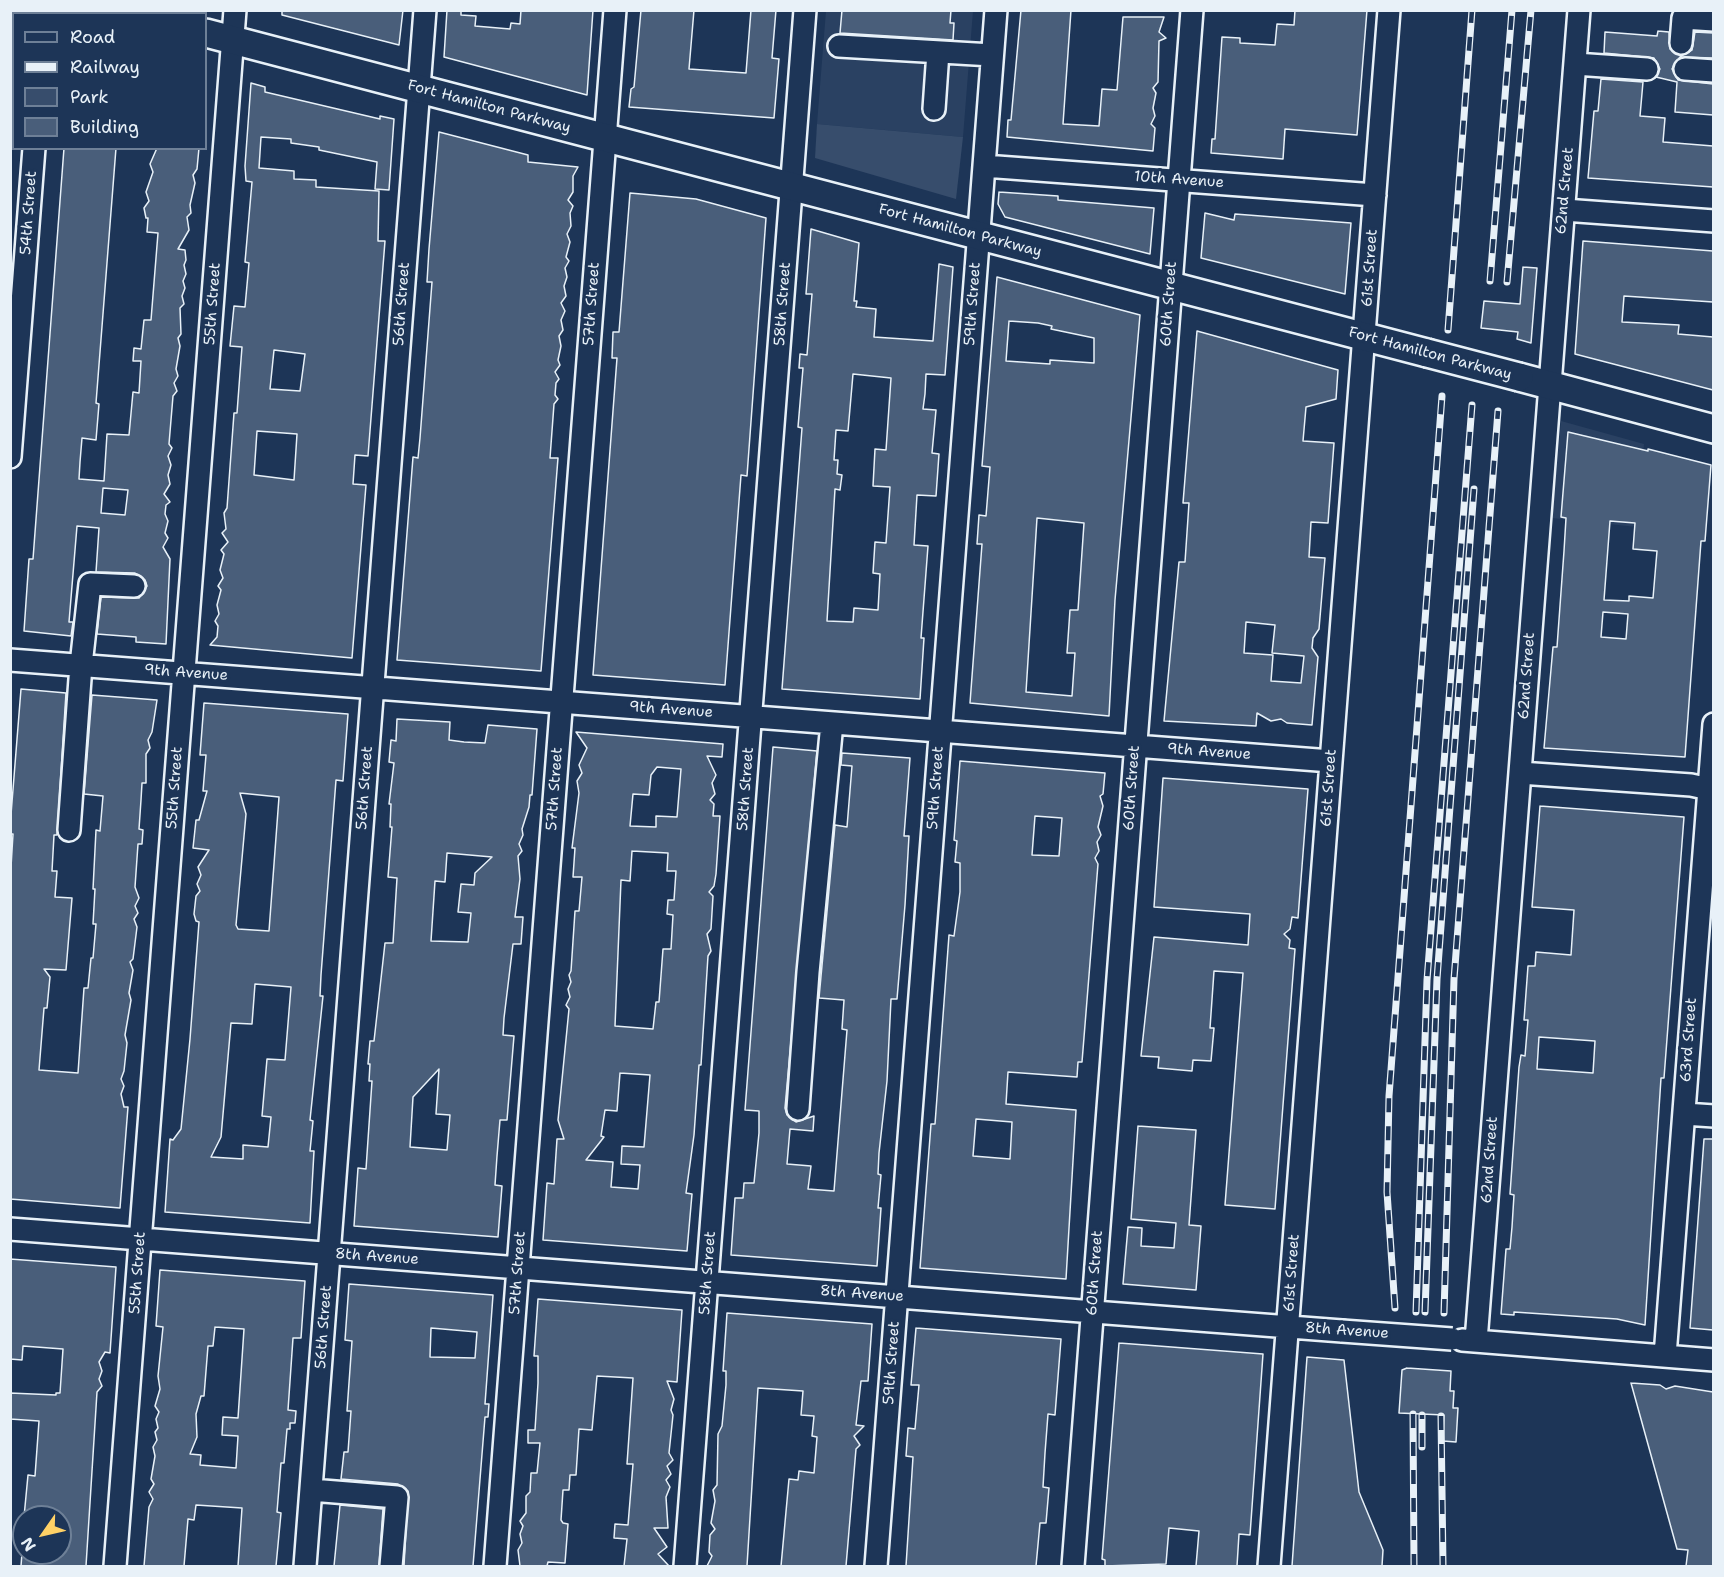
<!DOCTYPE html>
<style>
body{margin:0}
#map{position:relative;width:1724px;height:1577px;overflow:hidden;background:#1d3557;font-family:"Shantell Sans",sans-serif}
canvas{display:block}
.frame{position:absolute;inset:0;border:12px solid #e8f1f8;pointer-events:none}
.legend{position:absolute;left:12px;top:12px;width:195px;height:138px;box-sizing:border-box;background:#1d3557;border:2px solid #6e8097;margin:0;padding:8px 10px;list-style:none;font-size:18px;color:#e8f1f8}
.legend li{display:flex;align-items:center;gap:12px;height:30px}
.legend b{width:30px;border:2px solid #6e8097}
.north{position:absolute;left:12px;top:1505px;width:60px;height:60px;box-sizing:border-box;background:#1d3557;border:2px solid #6e8097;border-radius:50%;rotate:236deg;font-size:16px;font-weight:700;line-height:24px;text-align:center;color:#e8f1f8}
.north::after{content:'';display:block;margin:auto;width:21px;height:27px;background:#ffd166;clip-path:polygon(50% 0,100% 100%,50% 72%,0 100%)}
</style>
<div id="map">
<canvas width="1724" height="1577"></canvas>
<div class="frame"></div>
<ul class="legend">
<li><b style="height:8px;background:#1d3557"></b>Road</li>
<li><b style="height:8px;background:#e8f1f8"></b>Railway</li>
<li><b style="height:16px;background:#374d6c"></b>Park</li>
<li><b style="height:16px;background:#495e7a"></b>Building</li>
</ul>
<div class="north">N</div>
</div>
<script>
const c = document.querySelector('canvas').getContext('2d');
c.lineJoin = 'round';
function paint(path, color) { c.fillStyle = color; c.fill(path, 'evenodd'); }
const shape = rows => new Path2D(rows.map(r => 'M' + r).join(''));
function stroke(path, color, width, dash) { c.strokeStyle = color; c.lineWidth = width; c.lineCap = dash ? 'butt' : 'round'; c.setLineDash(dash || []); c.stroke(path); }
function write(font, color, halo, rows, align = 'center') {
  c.font = font + ' "Shantell Sans",sans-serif'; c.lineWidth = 6; c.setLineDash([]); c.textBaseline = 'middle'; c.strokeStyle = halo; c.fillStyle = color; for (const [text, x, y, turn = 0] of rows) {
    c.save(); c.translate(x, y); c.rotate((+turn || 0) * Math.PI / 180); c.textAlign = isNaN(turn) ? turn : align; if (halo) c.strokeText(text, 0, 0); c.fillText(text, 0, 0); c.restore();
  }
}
paint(shape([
 [826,11,973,11,963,137,817,124],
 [1561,421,1644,444,1637,527,1552,518]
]), '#2a4162');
paint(shape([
 [817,124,963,137,956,199,815,158]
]), '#374d6c');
const building = shape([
 [282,10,403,10,399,45,282,15,282,10],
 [447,10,461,10,461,15,476,16,475,26,510,29,511,23,520,24,521,10,593,10,587,95,444,57,447,10],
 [641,10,694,10,689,69,746,73,751,10,776,10,772,58,779,59,774,118,629,107,631,89,634,87,641,10],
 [842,10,951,10,950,23,954,23,953,40,840,33,842,10],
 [1021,10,1071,10,1063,124,1099,126,1102,89,1117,90,1123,17,1164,17,1159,32,1166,38,1159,41,1158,82,1153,88,1156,93,1153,108,1155,116,1151,124,1155,128,1153,151,1007,137,1008,120,1011,120,1021,10],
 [1295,10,1367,10,1357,135,1285,129,1283,159,1211,153,1212,139,1215,139,1222,37,1240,38,1240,43,1275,45,1277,24,1294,25,1295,10],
 [1658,31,1669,32,1670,49,1681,56,1692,50,1695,32,1713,33,1713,58,1680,57,1672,69,1678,80,1713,84,1713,115,1675,112,1677,82,1656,77,1660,69,1654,58,1604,53,1605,32,1657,36,1658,31],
 [1601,79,1643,82,1640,116,1665,118,1663,142,1713,146,1713,187,1588,178,1594,111,1598,111,1601,79],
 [251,83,265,87,265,92,380,119,380,116,394,119,389,190,375,189,377,162,319,150,319,147,291,143,291,139,261,137,259,168,294,171,294,179,316,180,316,187,379,191,378,241,385,241,368,456,355,455,353,484,366,485,352,658,210,645,217,637,218,626,215,621,219,614,217,605,221,590,218,586,223,578,220,570,224,554,221,550,228,542,222,533,226,529,224,513,227,508,234,413,237,413,240,373,242,347,230,346,234,306,245,307,249,263,245,262,252,182,246,181,245,166,251,83],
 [274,350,305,354,300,391,270,389,274,350],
 [257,431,297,434,294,480,254,475,257,431],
 [439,132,528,155,528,162,578,167,573,176,573,192,568,200,573,206,570,213,571,226,567,234,570,242,566,257,569,261,565,268,567,277,564,286,566,296,561,303,565,311,561,320,563,330,559,336,561,346,558,360,560,365,555,372,559,379,556,383,555,395,558,399,554,404,550,458,558,458,541,671,397,660,413,457,418,458,420,438,432,282,427,282,429,249,439,132],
 [64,148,116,148,96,403,99,404,96,440,82,438,80,462,79,479,104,481,107,434,129,435,133,392,139,393,141,361,133,361,134,348,141,349,144,320,151,320,158,233,147,232,148,218,146,218,144,208,149,201,146,192,153,172,150,164,157,148,199,148,197,169,193,175,195,183,190,205,191,213,187,217,189,230,178,249,185,250,186,260,184,265,186,274,183,281,185,288,182,296,184,304,180,308,181,334,178,338,180,346,176,369,178,376,174,383,177,391,173,396,169,444,172,448,168,456,171,465,168,475,170,484,164,494,170,502,166,505,165,514,168,521,165,533,168,538,163,547,170,559,166,644,136,642,136,637,97,634,101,597,139,598,147,586,145,580,135,573,96,572,99,528,77,526,69,622,73,622,71,636,24,631,29,559,33,559,64,148],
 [103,488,128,490,125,515,101,513,103,488],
 [999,192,1058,196,1058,200,1154,208,1150,254,1005,217,998,204,999,192],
 [630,193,696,199,766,218,747,476,741,475,725,685,593,675,617,358,612,358,613,332,619,332,630,193],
 [1205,213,1234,220,1235,214,1351,223,1345,294,1201,258,1205,213],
 [811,229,859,243,854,301,857,301,856,307,876,309,874,337,933,341,939,264,953,267,945,375,926,374,925,394,923,409,936,410,932,453,939,454,936,496,917,495,914,545,928,546,921,638,924,638,920,699,782,689,802,428,798,427,803,368,799,368,800,354,807,355,812,294,806,294,811,229],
 [853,374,891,378,886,450,875,449,873,486,890,487,886,543,875,542,873,573,880,574,878,610,854,608,853,622,827,621,835,489,840,490,842,475,837,474,838,460,834,460,836,430,848,431,853,374],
 [1583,241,1713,251,1713,302,1624,296,1622,322,1679,325,1678,334,1713,337,1713,390,1575,354,1583,241],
 [1523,267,1537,268,1531,343,1517,339,1518,332,1481,328,1484,301,1520,304,1523,267],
 [997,277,1140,315,1115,600,1109,716,970,703,982,544,977,544,979,515,986,516,990,467,982,466,997,277],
 [1009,321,1038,323,1052,326,1051,329,1094,338,1094,363,1050,360,1050,364,1006,361,1009,321],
 [1037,518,1084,523,1078,610,1070,610,1067,653,1075,653,1072,696,1026,692,1037,518],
 [1197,331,1338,370,1336,399,1306,407,1303,441,1334,443,1328,523,1311,522,1309,557,1325,558,1319,629,1313,638,1312,648,1318,657,1312,725,1287,723,1281,719,1271,721,1257,713,1256,726,1164,721,1179,562,1185,562,1189,503,1183,503,1197,331],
 [1246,622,1275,625,1272,653,1304,656,1301,683,1271,681,1273,655,1244,653,1246,622],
 [1568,432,1648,451,1648,449,1711,465,1705,541,1701,541,1685,757,1544,748,1553,647,1557,647,1564,551,1566,518,1561,517,1568,432],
 [1610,521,1635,523,1633,549,1657,551,1653,598,1629,596,1629,601,1604,600,1610,521],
 [1603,612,1628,614,1626,639,1601,637,1603,612],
 [21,689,66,693,57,835,54,835,52,871,57,871,55,897,72,898,66,970,44,969,50,977,47,1008,44,1008,39,1070,78,1073,84,988,88,988,91,958,93,958,96,924,93,924,95,889,93,889,96,830,100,831,103,796,84,794,92,695,157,700,152,732,148,740,150,748,146,754,146,783,142,783,141,800,139,829,143,830,142,844,138,844,135,887,139,898,135,906,138,913,134,919,137,927,133,959,130,962,133,970,129,993,131,1000,125,1035,127,1043,124,1071,121,1079,124,1086,121,1094,124,1107,128,1107,120,1208,10,1199,11,867,13,834,10,834,10,827,21,689],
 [204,703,348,714,343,781,336,780,321,975,320,996,323,996,310,1120,313,1121,310,1151,314,1151,310,1223,165,1212,170,1139,173,1140,181,1129,190,1039,199,922,196,921,194,914,196,896,200,891,197,884,201,875,198,867,209,850,193,848,196,820,199,820,207,791,203,791,206,755,200,755,204,703],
 [240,793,279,797,269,931,238,929,236,925,246,814,240,793],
 [255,984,291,987,285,1060,267,1059,262,1116,271,1117,268,1147,243,1145,243,1159,211,1157,221,1137,231,1023,252,1024,255,984],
 [397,719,450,722,449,740,464,742,485,743,488,725,537,729,532,795,530,795,529,807,522,829,523,835,519,844,522,851,518,856,520,879,515,917,523,917,521,944,513,944,504,1018,503,1035,514,1036,507,1120,500,1120,497,1156,495,1185,502,1186,498,1237,354,1226,358,1168,366,1169,372,1081,369,1081,370,1064,368,1064,370,1041,374,1041,385,943,393,943,397,878,388,877,392,827,390,827,391,804,389,804,394,763,389,762,391,740,396,741,397,719],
 [447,853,492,857,475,873,474,885,461,884,458,912,471,913,468,942,431,941,435,881,445,882,447,853],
 [439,1069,436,1114,450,1115,447,1150,410,1147,413,1097,439,1069],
 [576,732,723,744,722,757,707,756,716,775,712,783,715,794,710,800,714,804,713,816,720,816,716,874,714,886,709,892,713,896,711,929,707,934,711,951,708,956,701,1065,699,1065,694,1135,686,1193,692,1194,687,1251,543,1240,547,1183,554,1184,557,1139,564,1139,558,1120,569,1009,566,1005,570,997,568,989,571,982,569,975,571,971,575,911,579,911,582,877,573,877,575,848,572,848,579,793,577,781,582,773,579,765,587,748,576,732],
 [657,767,681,769,677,817,656,816,656,827,630,826,633,794,649,795,651,775,657,767],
 [632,851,668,853,667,871,676,871,674,900,668,900,667,914,673,915,671,949,663,949,659,1002,656,1002,653,1029,615,1026,621,880,630,881,632,851],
 [620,1073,650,1075,644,1147,622,1146,621,1164,640,1165,638,1189,611,1187,613,1162,586,1160,604,1137,601,1136,605,1110,617,1111,620,1073],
 [773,747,817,751,785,1108,787,1115,796,1122,814,1116,813,1131,790,1129,787,1164,811,1166,808,1189,834,1191,847,1030,842,1029,844,1000,819,998,835,825,847,827,852,766,841,765,842,753,910,758,904,836,909,836,905,905,897,999,891,999,887,1081,879,1153,878,1174,881,1175,878,1208,881,1208,877,1266,731,1255,735,1198,743,1198,744,1183,754,1183,759,1133,759,1111,745,1110,773,747],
 [960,761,1105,773,1103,794,1100,796,1103,806,1098,827,1101,835,1097,842,1099,851,1095,858,1098,864,1082,1062,1078,1062,1077,1077,1008,1072,1006,1104,1076,1110,1066,1279,920,1268,931,1124,935,1124,949,935,954,936,960,892,960,863,955,862,957,841,954,840,960,761],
 [1035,816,1062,818,1059,856,1032,855,1035,816],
 [976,1119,1012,1122,1010,1159,973,1156,976,1119],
 [1163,778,1308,789,1298,918,1292,917,1290,929,1284,934,1290,940,1289,948,1295,949,1275,1209,1225,1205,1243,973,1214,971,1210,1028,1214,1028,1211,1061,1193,1060,1192,1071,1158,1068,1159,1057,1141,1056,1154,937,1248,945,1250,914,1154,907,1163,778],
 [1540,806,1684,817,1664,1078,1661,1078,1645,1325,1617,1319,1514,1312,1514,1315,1501,1314,1506,1249,1510,1249,1512,1227,1514,1195,1510,1194,1519,1067,1521,1055,1525,1056,1528,1020,1524,1020,1528,966,1535,966,1536,952,1571,955,1574,910,1532,907,1540,806],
 [1539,1037,1595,1041,1593,1073,1537,1069,1539,1037],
 [1138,1126,1196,1130,1189,1225,1201,1226,1196,1290,1123,1284,1128,1227,1142,1228,1141,1246,1174,1248,1176,1223,1131,1219,1138,1126],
 [1704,1139,1713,1139,1713,1330,1690,1328,1704,1139],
 [10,1259,116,1267,110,1353,105,1352,99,1362,102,1371,99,1379,102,1386,97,1392,86,1566,21,1566,22,1553,60,1553,60,1517,24,1517,28,1475,35,1476,39,1421,10,1419,10,1393,56,1395,56,1393,60,1393,63,1349,23,1346,22,1360,10,1359,10,1259],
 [160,1270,305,1281,301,1338,293,1338,288,1410,296,1411,295,1423,290,1423,290,1429,287,1429,284,1463,281,1463,277,1512,281,1513,276,1566,238,1566,242,1508,196,1505,194,1520,188,1519,184,1566,144,1566,149,1507,153,1499,149,1492,154,1484,151,1479,155,1456,153,1447,157,1440,155,1432,158,1428,156,1419,159,1412,155,1406,160,1389,158,1376,163,1327,156,1326,160,1270],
 [215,1327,244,1329,238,1418,223,1417,222,1435,238,1436,236,1468,200,1465,201,1455,190,1454,197,1437,196,1414,201,1396,204,1396,208,1346,213,1346,215,1327],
 [349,1284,493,1295,485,1404,489,1404,488,1417,485,1417,473,1566,404,1566,408,1491,398,1484,341,1479,344,1452,348,1452,351,1411,347,1411,352,1341,345,1340,349,1284],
 [431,1328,477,1332,475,1358,430,1357,431,1328],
 [538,1299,682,1310,677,1382,667,1381,674,1399,671,1410,673,1415,669,1453,673,1460,667,1466,671,1474,666,1480,670,1487,666,1497,668,1528,654,1528,667,1547,658,1554,669,1566,624,1566,627,1539,614,1538,615,1524,628,1525,633,1464,627,1464,633,1378,597,1376,592,1430,579,1429,576,1475,570,1475,569,1490,563,1490,561,1520,563,1523,568,1524,565,1563,548,1562,547,1566,520,1566,518,1550,522,1543,520,1534,523,1526,520,1521,526,1513,526,1496,530,1492,531,1473,537,1473,540,1443,528,1443,528,1430,535,1430,538,1383,538,1356,534,1356,538,1299],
 [727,1313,872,1324,868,1381,861,1381,856,1425,864,1426,854,1436,860,1445,856,1449,846,1566,781,1566,789,1479,798,1480,799,1471,814,1473,817,1437,812,1436,814,1416,801,1415,803,1391,758,1388,747,1566,707,1566,712,1556,709,1552,710,1535,715,1529,711,1523,715,1501,713,1490,717,1485,718,1434,722,1426,726,1385,726,1371,723,1371,727,1313],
 [916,1328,1061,1339,1055,1415,1048,1414,1045,1453,1043,1487,1049,1488,1046,1523,1040,1523,1036,1566,906,1566,913,1457,906,1456,908,1428,915,1429,919,1385,911,1385,916,1328],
 [1119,1343,1263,1354,1250,1535,1239,1534,1237,1566,1196,1566,1199,1531,1169,1528,1166,1564,1105,1566,1105,1560,1102,1559,1119,1343],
 [1307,1357,1344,1360,1359,1492,1383,1550,1382,1566,1292,1566,1307,1357],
 [1407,1368,1451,1371,1450,1391,1454,1391,1453,1408,1458,1408,1456,1442,1443,1441,1444,1415,1399,1413,1402,1370,1407,1368],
 [1631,1383,1660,1385,1666,1389,1675,1386,1713,1392,1713,1566,1686,1566,1688,1550,1677,1549,1631,1383],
 [340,1505,383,1509,379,1566,334,1566,340,1505]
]);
paint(building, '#495e7a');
stroke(building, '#e8f1f8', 1.5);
const minor = shape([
 [45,14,45,10],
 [1681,43,1683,18,1714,20],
 [839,46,992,55],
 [1575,64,1647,69],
 [1685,69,1714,71],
 [934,109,938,52],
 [984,166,1375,195],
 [1564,210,1714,221],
 [10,457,34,148],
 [10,660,1331,761],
 [1520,773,1691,785,1714,790],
 [69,830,81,665,90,584,134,586],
 [798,1109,808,972,832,723],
 [1684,1114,1714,1116],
 [10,1229,1342,1331],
 [1462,1340,1714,1360],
 [1476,1341,1579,10],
 [1665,1356,1714,724],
 [311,1490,397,1497,391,1566],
 [115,1566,235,10],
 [305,1566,425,10],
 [495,1566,615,10],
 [685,1566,805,10],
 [876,1566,996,10],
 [1073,1566,1192,10],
 [1269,1566,1389,10]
]);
const major = shape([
 [121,10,133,14],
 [206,33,1427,353],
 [1519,377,1714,429]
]);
stroke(minor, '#e8f1f8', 26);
stroke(major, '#e8f1f8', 32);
stroke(minor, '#1d3557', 21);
stroke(major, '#1d3557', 27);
const rail = shape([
 [1490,281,1512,10],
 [1507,282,1531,10],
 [1448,330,1472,10],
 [1395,1308,1387,1192,1389,1096,1442,396],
 [1416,1312,1427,980,1472,405],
 [1425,1312,1437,979,1474,489],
 [1444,1313,1454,979,1498,411],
 [1413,1414,1414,1566],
 [1441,1416,1443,1566],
 [1422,1447,1422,1415]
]);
stroke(rail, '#e8f1f8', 7);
stroke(rail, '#1d3557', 4.5, [14]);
const minorBridge = shape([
 [1342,1331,1452,1339]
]);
const majorBridge = shape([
 [1427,353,1519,377]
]);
stroke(minorBridge, '#e8f1f8', 26, []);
stroke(majorBridge, '#e8f1f8', 32, []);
stroke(minorBridge, '#1d3557', 21);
stroke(majorBridge, '#1d3557', 27);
write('15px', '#e8f1f8', '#1d3557', [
 ["Fort Hamilton Parkway",489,107,15],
 ["10th Avenue",1179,180,4],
 ["62nd Street",1565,191,-85],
 ["54th Street",29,213,-86],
 ["Fort Hamilton Parkway",960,231,15],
 ["61st Street",1370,268,-86],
 ["55th Street",213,304,-86],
 ["56th Street",402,304,-86],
 ["57th Street",592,304,-86],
 ["58th Street",783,304,-86],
 ["59th Street",973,304,-86],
 ["60th Street",1169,304,-86],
 ["Fort Hamilton Parkway",1430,354,15],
 ["9th Avenue",186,673,4],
 ["62nd Street",1527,676,-86],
 ["9th Avenue",671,710,4],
 ["9th Avenue",1209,752,4],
 ["55th Street",175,788,-86],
 ["56th Street",365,788,-86],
 ["59th Street",936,788,-86],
 ["60th Street",1132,788,-86],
 ["61st Street",1329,788,-86],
 ["57th Street",555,789,-86],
 ["58th Street",746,789,-86],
 ["63rd Street",1689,1040,-86],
 ["62nd Street",1490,1160,-86],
 ["8th Avenue",377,1257,4],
 ["55th Street",138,1273,-86],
 ["57th Street",518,1273,-86],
 ["58th Street",708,1273,-86],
 ["60th Street",1095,1273,-86],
 ["61st Street",1292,1273,-86],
 ["8th Avenue",862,1294,4],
 ["56th Street",324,1327,-86],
 ["8th Avenue",1347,1331,4],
 ["59th Street",892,1363,-86]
]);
</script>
